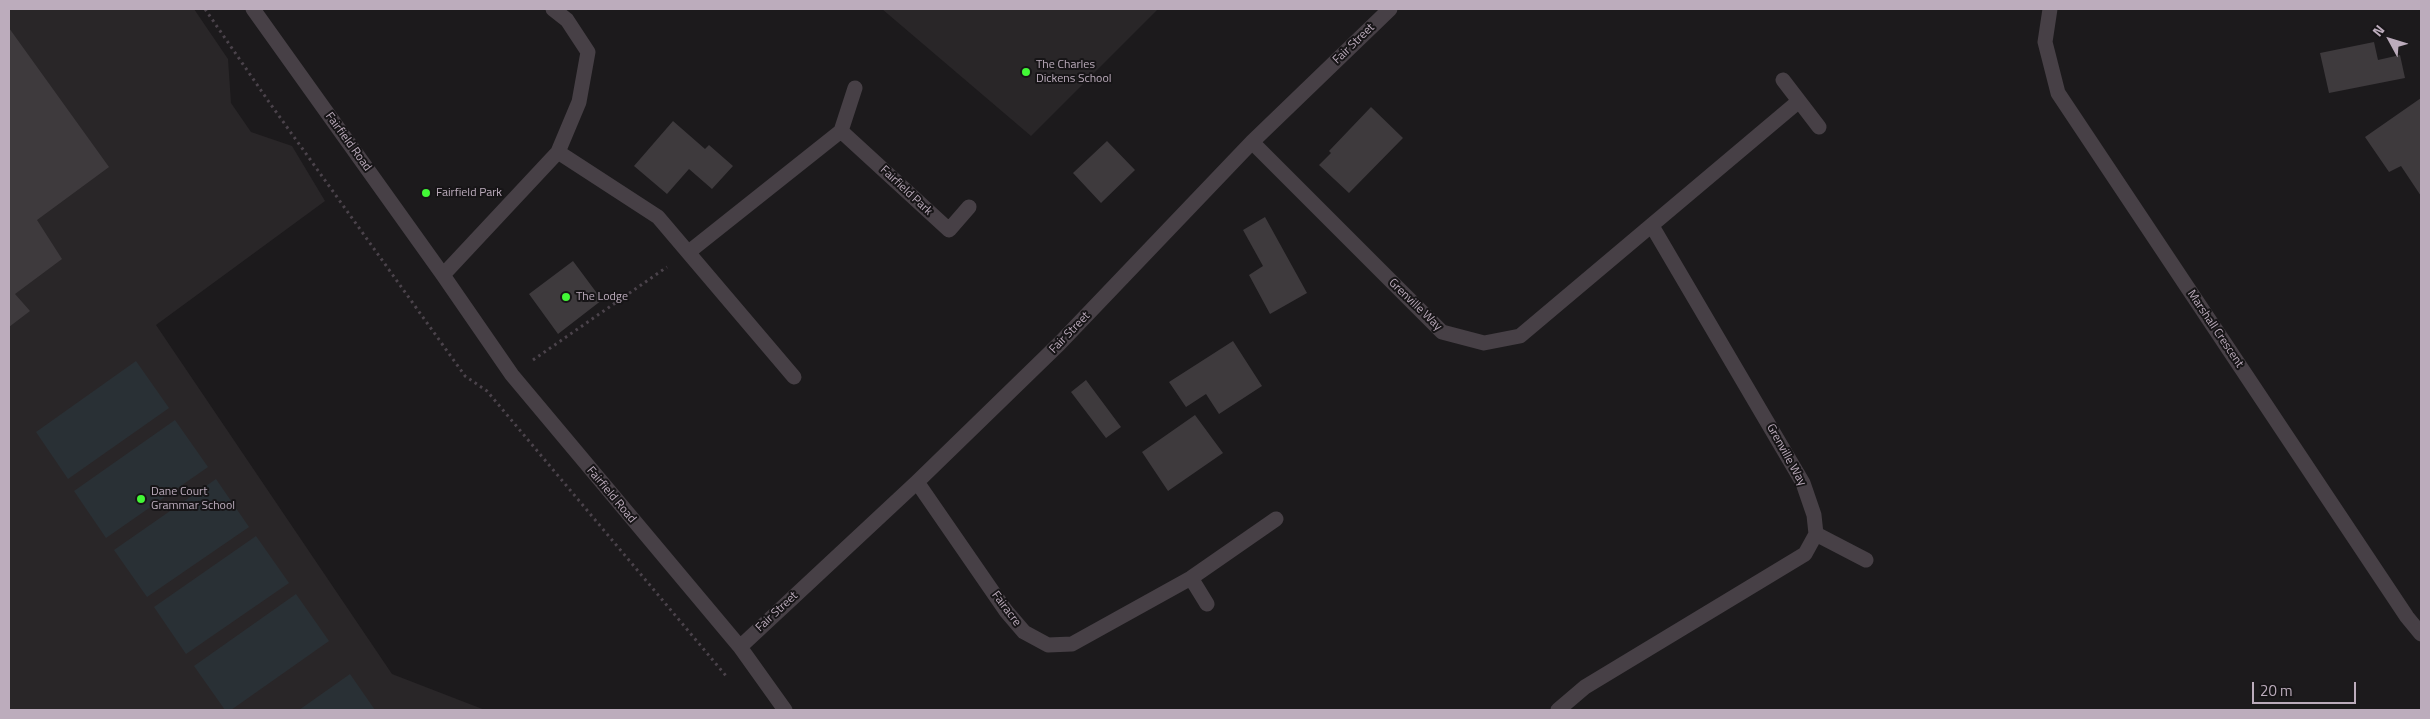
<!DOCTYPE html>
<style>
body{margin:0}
#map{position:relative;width:2430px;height:719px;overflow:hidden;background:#1c1a1c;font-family:"Titillium Web",sans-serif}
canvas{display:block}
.frame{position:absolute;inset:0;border:10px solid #bcacbc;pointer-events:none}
.north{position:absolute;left:2365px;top:15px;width:50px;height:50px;-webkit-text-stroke:4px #171517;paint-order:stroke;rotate:309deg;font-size:14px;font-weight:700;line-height:20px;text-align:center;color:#bcacbc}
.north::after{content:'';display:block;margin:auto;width:18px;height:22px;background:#bcacbc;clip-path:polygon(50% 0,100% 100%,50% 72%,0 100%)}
.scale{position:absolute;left:2252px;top:682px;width:104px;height:22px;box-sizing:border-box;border:2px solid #bcacbc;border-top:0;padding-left:6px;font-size:15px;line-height:18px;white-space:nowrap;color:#bcacbc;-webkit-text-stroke:4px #171517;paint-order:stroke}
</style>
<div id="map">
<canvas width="2430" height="719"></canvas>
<div class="frame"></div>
<div class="north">N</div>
<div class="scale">20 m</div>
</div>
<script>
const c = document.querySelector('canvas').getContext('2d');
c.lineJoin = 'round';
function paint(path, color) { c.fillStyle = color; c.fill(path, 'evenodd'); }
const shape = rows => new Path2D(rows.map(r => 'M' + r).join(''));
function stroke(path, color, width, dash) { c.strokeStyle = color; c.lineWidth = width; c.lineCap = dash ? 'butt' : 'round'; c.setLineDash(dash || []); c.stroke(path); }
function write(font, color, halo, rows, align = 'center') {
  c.font = font + ' "Titillium Web",sans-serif'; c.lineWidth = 4; c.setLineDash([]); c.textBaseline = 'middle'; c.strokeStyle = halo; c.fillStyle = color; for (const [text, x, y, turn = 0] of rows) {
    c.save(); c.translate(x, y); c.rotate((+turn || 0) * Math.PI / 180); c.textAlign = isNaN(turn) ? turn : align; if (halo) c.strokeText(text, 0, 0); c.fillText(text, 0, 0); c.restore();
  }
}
paint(shape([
 [9,9,194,9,228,59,231,103,251,132,292,146,325,201,156,325,392,674,485,710,9,710],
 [882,9,1158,9,1031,136]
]), '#292628');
paint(shape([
 [136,361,169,408,68,479,36,432],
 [175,420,208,467,106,538,74,491],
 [216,479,249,527,147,597,114,550],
 [256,536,289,583,186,654,154,607],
 [296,594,329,641,231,710,225,710,194,666],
 [350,674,375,710,299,710]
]), '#293035');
paint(shape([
 [9,28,109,167,37,220,62,259,15,294,30,311,9,327],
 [2374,42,2378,60,2400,55,2405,78,2329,93,2320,53],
 [2421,98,2421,196,2401,166,2389,172,2365,137],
 [1371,107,1403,138,1349,193,1319,165,1331,153,1329,151],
 [673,121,705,149,709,145,733,166,712,189,689,169,667,194,634,166],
 [1107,141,1135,170,1101,203,1073,173],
 [1265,217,1307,293,1270,314,1249,275,1263,266,1243,230],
 [573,261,602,300,558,334,529,294],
 [1233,341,1262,386,1219,414,1206,394,1186,407,1169,382],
 [1086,380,1121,427,1106,438,1071,392],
 [1195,415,1223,453,1168,491,1142,452]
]), '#3e3a3d');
stroke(shape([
 [205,9,269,102,465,376,487,391,727,677],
 [533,360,667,267]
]), '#4b434b', 3, [2.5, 4]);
stroke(shape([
 [253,9,443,275,512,375,740,647,785,710],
 [2050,9,2045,42,2058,93,2407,617,2421,634],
 [1783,80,1819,127],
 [841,131,949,230,969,207],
 [1252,142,1442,332,1484,343,1520,336,1799,101],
 [558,152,658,217,794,377],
 [690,251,841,131,855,88],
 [443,275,558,152,579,102,588,52,567,20,553,9],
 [917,482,1006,611,1024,632,1048,645,1072,644,1191,578,1276,519],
 [1816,534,1866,560],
 [1191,578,1207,604],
 [740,647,917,482,1059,344,1252,142,1390,9],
 [1558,710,1585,687,1805,554,1816,534,1814,515,1803,483,1652,226]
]), '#474046', 15);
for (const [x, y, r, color] of [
 [1026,72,5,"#42f836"],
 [426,193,5,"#42f836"],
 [566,297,5,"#42f836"],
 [141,499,5,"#42f836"]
]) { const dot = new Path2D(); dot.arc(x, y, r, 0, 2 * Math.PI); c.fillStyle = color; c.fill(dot); stroke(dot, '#171517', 2); }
write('12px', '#bcacbc', '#171517', [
 ["Fair Street",1354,44,-44],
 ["Fairfield Road",348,142,54],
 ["Fairfield Park",906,191,43],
 ["Grenville Way",1415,305,44],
 ["Marshall Crescent",2215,329,56],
 ["Fair Street",1070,333,-46],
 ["Grenville Way",1786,455,61],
 ["Fairfield Road",611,495,50],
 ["Fairacre",1006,609,53],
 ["Fair Street",777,612,-43]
]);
write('12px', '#bcacbc', '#171517', [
 ["The Charles",1036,65],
 ["Dickens School",1036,79],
 ["Fairfield Park",436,193],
 ["The Lodge",576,297],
 ["Dane Court",151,492],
 ["Grammar School",151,506]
], 'left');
</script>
